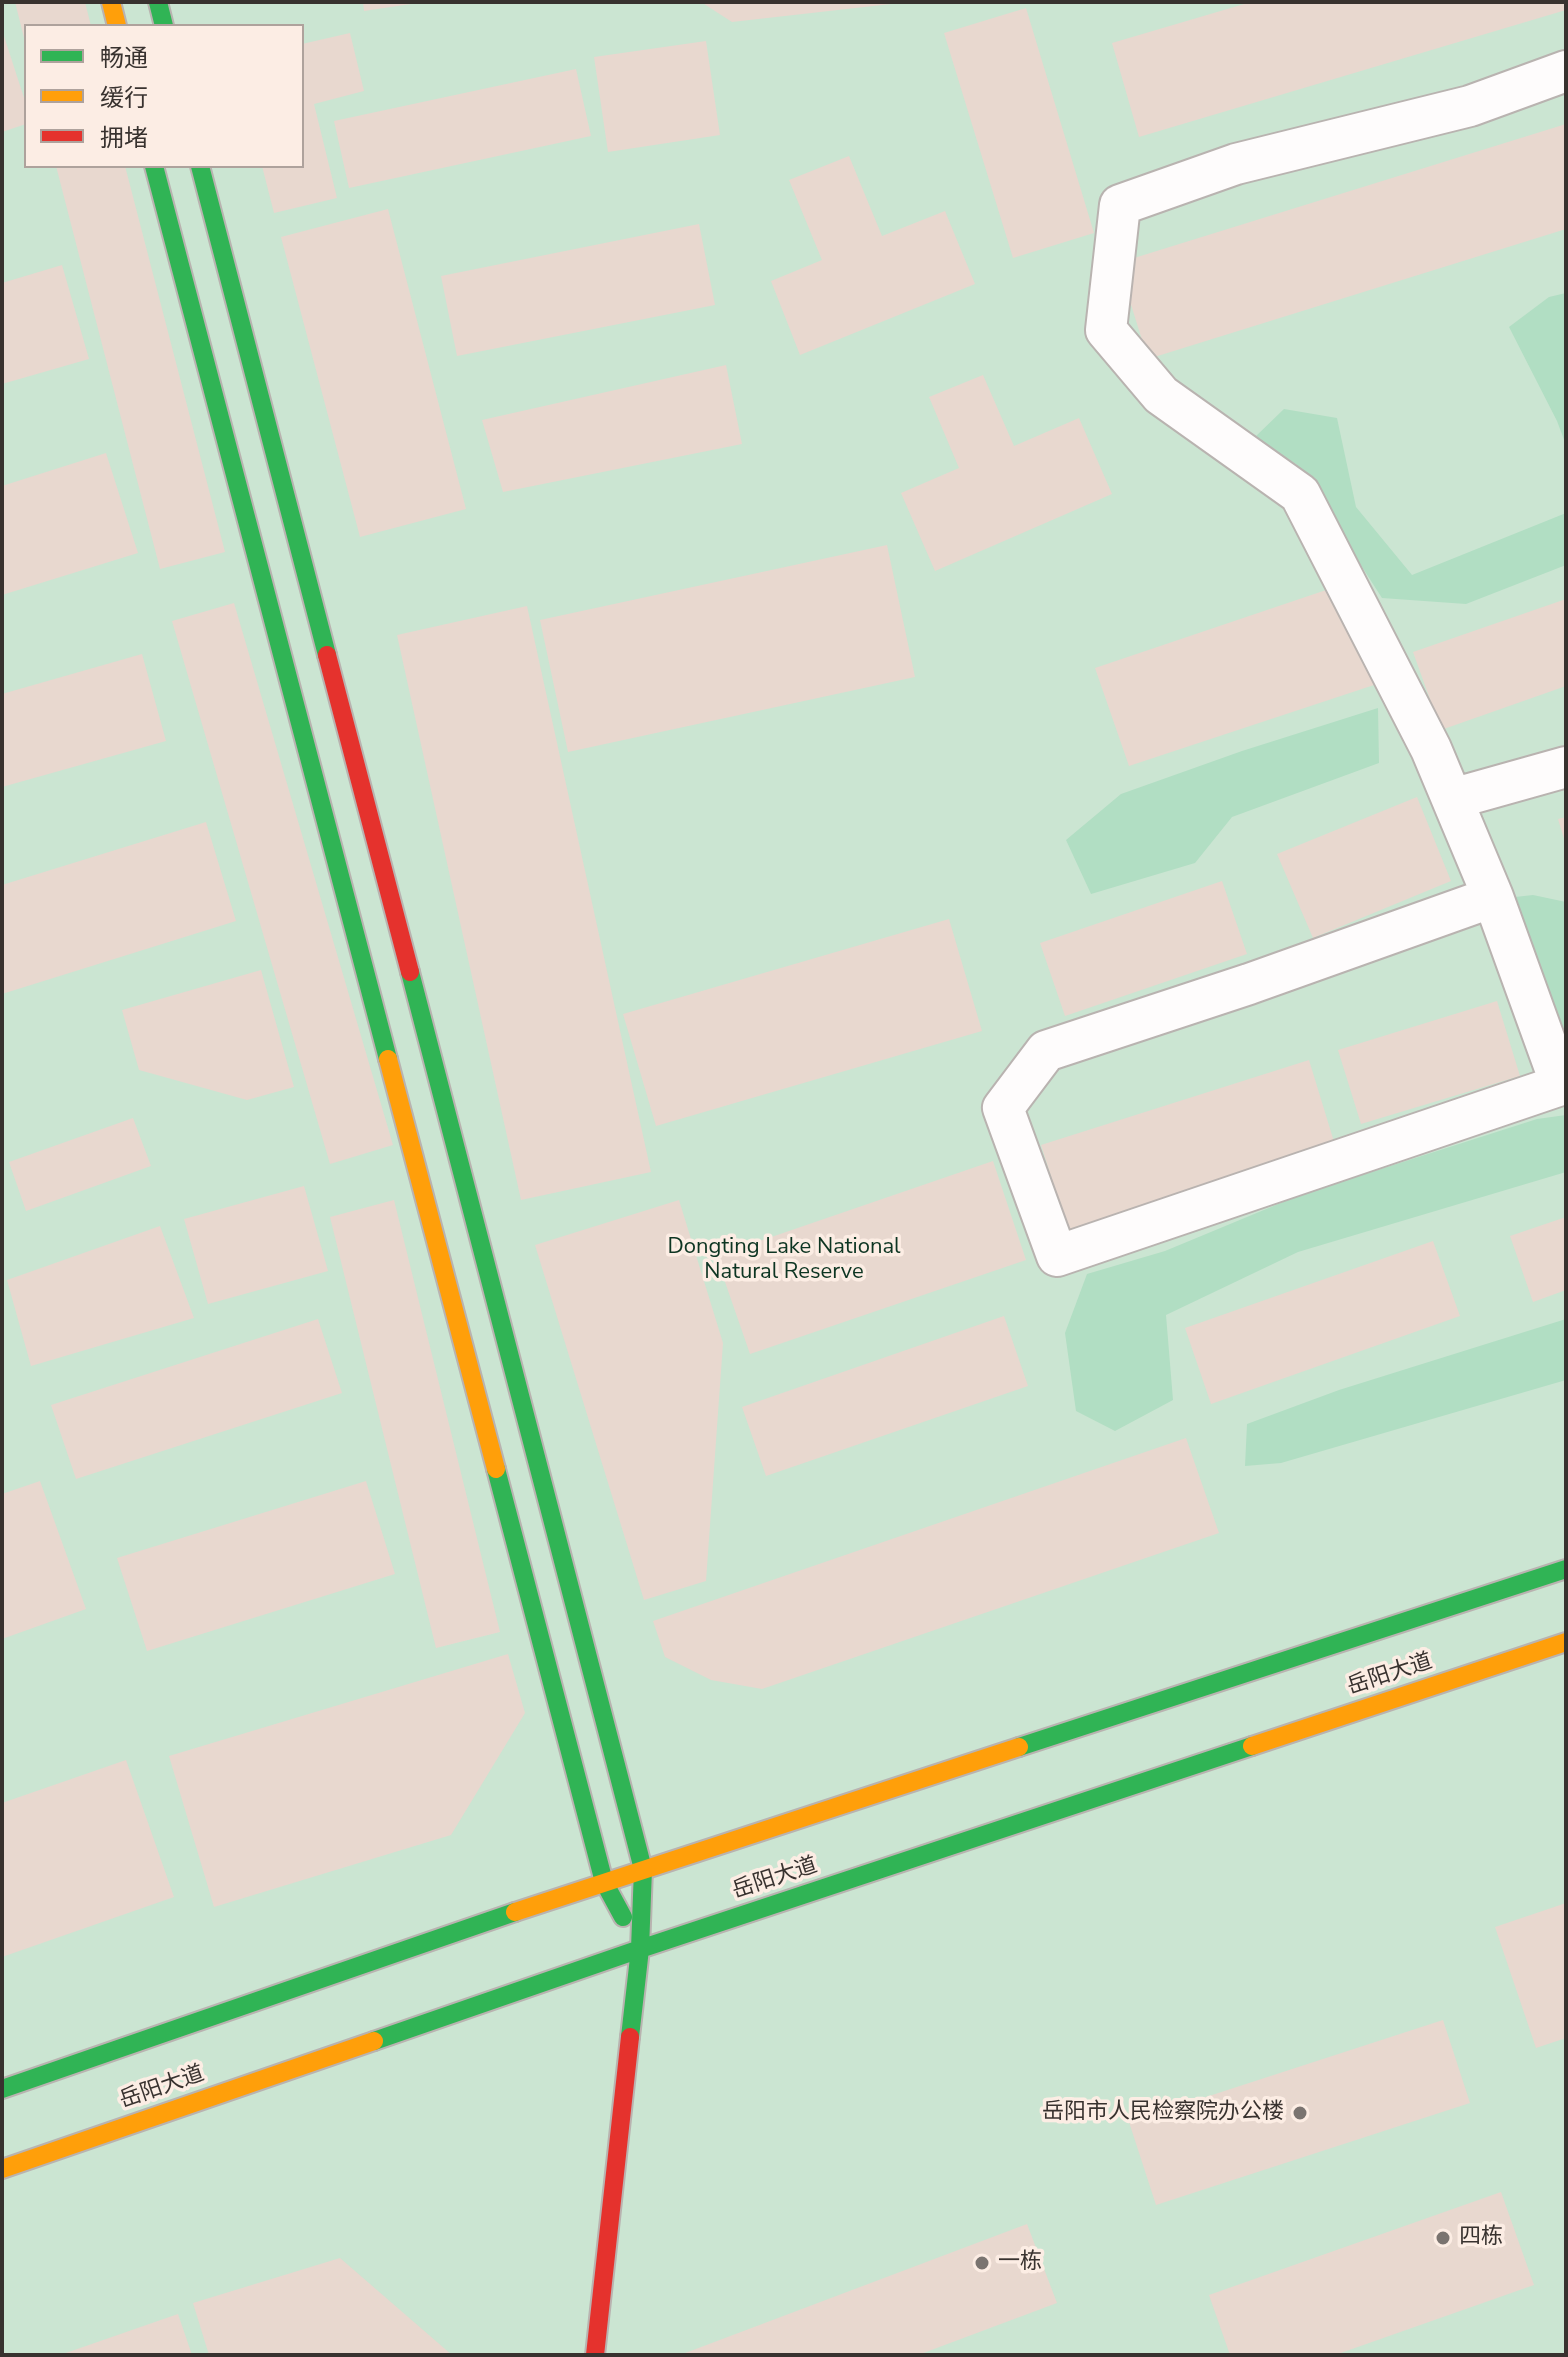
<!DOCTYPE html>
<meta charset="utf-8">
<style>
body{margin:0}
#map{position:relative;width:1568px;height:2357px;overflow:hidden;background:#f6eeea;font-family:"Nunito Sans","Noto Sans SC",sans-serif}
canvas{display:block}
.frame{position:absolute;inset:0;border:4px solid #38322f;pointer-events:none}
.legend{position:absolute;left:24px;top:24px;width:280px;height:144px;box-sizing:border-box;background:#fcede4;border:2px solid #aea29c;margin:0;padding:10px 14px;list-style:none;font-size:24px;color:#38322f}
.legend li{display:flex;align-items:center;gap:16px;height:40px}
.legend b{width:40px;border:2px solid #aea29c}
</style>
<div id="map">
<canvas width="1568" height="2357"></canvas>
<div class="frame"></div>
<ul class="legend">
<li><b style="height:10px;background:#30b455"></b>畅通</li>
<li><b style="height:10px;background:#ff9f0a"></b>缓行</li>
<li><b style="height:10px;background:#e5322d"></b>拥堵</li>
</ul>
</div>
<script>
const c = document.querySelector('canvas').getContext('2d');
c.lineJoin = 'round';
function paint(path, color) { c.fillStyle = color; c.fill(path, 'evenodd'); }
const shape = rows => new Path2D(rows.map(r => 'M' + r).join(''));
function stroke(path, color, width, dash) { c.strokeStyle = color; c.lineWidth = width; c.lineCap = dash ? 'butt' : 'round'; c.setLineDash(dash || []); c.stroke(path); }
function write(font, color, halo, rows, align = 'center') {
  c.font = font + ' "Nunito Sans","Noto Sans SC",sans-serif'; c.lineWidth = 7; c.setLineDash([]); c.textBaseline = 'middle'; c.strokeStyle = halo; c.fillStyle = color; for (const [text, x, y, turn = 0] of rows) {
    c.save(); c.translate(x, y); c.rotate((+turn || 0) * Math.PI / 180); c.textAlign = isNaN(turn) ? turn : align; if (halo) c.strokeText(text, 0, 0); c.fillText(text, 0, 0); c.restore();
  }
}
paint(shape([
 [2,2,1566,2,1566,2355,2,2355],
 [26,26,302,26,302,166,26,166]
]), '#cbe5d2');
paint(shape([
 [1566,293,1566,445,1557,421,1509,327,1549,297],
 [1284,409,1337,418,1356,507,1412,575,1566,513,1566,565,1466,604,1382,598,1296,464,1254,438],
 [1378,708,1379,763,1232,817,1195,863,1091,894,1066,840,1121,794,1242,751],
 [1533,895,1566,902,1566,1047,1545,1007,1515,897],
 [1566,1115,1566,1172,1298,1252,1166,1315,1173,1400,1115,1431,1076,1411,1065,1333,1087,1274,1165,1251,1300,1195,1537,1119],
 [1566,1319,1566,1380,1281,1463,1245,1466,1247,1424,1339,1390]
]), '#b1dec3');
paint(shape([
 [15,2,85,2,91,26,26,26,25,42],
 [363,2,411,2,411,4,364,11],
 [701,2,891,2,891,4,732,22],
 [1251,2,1566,2,1566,10,1139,137,1112,43],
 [1026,8,1094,233,1013,258,944,33],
 [2,30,26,104,26,124,2,132],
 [350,33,364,91,314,104,337,198,274,213,262,166,302,166,302,44],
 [706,41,720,135,608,152,594,57],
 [576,69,591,136,349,188,334,121],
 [1566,124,1566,229,1148,359,1118,263],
 [849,156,882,236,945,211,975,284,800,355,771,281,822,260,789,180],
 [56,166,125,166,225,552,160,569],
 [388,209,466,509,360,537,281,237],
 [699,224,715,305,457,356,441,276],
 [62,265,89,359,2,384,2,283],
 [726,365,742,444,503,492,482,420],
 [983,375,1014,446,1079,418,1112,494,935,571,901,493,959,468,929,397],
 [106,453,138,553,2,595,2,486],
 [887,545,915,677,568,752,540,620],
 [1341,585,1374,685,1129,766,1095,668],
 [1566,599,1566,686,1441,730,1413,652],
 [234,603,393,1145,330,1164,172,621],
 [527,606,651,1172,521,1200,397,635],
 [142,654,166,741,2,787,2,694],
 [1417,797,1451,881,1313,938,1277,854],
 [1566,817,1566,842,1565,842,1558,819],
 [206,822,236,921,2,994,2,885],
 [1222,881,1247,954,1065,1016,1040,943],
 [949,919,982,1031,656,1126,623,1014],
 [261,970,294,1087,247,1100,139,1070,122,1010],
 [1497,1001,1520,1076,1361,1124,1338,1050],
 [1309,1060,1335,1145,1068,1230,1041,1145],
 [133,1118,151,1166,26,1211,9,1162],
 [993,1161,1026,1260,750,1354,716,1256],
 [304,1186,328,1271,208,1304,184,1219],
 [394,1200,500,1632,436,1648,330,1217],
 [679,1200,723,1343,706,1581,644,1600,535,1245],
 [1566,1217,1566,1290,1533,1302,1510,1236],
 [160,1226,194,1318,31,1366,7,1280],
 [1433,1241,1460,1316,1211,1404,1185,1328],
 [1004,1316,1028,1386,766,1476,742,1407],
 [318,1319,342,1393,76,1479,51,1405],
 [1186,1438,1219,1533,762,1689,711,1680,665,1657,653,1621],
 [40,1481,86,1609,2,1639,2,1494],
 [366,1481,395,1574,147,1651,117,1558],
 [508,1654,525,1713,451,1835,214,1907,169,1756],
 [126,1760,174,1897,2,1957,2,1803],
 [1566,1903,1566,2038,1536,2048,1495,1927],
 [1443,2020,1470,2103,1156,2205,1129,2122],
 [1501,2192,1534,2285,1335,2355,1230,2355,1209,2295],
 [1027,2224,1057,2303,918,2355,680,2355],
 [340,2258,452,2355,209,2355,193,2303],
 [178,2314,192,2355,60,2355]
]), '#e8d8cf');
const street = shape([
 [1452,799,1566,767],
 [1493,897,1431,749,1300,494,1161,395,1106,330,1120,205,1236,164,1470,106,1566,71],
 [1561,1085,1493,897,1249,984,1046,1051,1003,1108,1057,1256,1561,1085,1566,1085]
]);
const fast = shape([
 [158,2,164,26],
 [154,166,388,1059],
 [200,166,327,655],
 [410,972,643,1869,640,1949,630,2037],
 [496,1469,604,1882,623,1917],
 [1019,1747,1566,1569],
 [374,2041,640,1949,1252,1746],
 [2,2089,515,1912]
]);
const slow = shape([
 [111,2,117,26],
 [388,1059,496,1469],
 [1252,1746,1566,1642],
 [515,1912,1019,1747],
 [2,2169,374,2041]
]);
const jam = shape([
 [327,655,410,972],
 [595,2355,630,2037]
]);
stroke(street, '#b9b3b0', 44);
stroke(fast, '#b9b3b0', 22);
stroke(slow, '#b9b3b0', 22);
stroke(jam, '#b9b3b0', 22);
stroke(street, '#fefcfc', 40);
stroke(fast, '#30b455', 18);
stroke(slow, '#ff9f0a', 18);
stroke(jam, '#e5322d', 18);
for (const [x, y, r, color] of [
 [1300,2113,8,"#7a7470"],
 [1443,2238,8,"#7a7470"],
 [982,2263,8,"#7a7470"]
]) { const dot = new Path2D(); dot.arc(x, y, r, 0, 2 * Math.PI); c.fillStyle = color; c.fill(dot); stroke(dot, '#fcede4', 3); }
write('22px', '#0d3522', '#fcede4', [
 ["Dongting Lake National",784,1248],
 ["Natural Reserve",784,1273]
]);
write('22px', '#38322f', '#fcede4', [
 ["岳阳大道",1390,1675,-18],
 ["岳阳大道",775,1879,-18],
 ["岳阳大道",162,2088,-19]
]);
write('22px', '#38322f', '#fcede4', [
 ["岳阳市人民检察院办公楼",1284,2113,"right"],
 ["四栋",1459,2238],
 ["一栋",998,2263]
], 'left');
</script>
